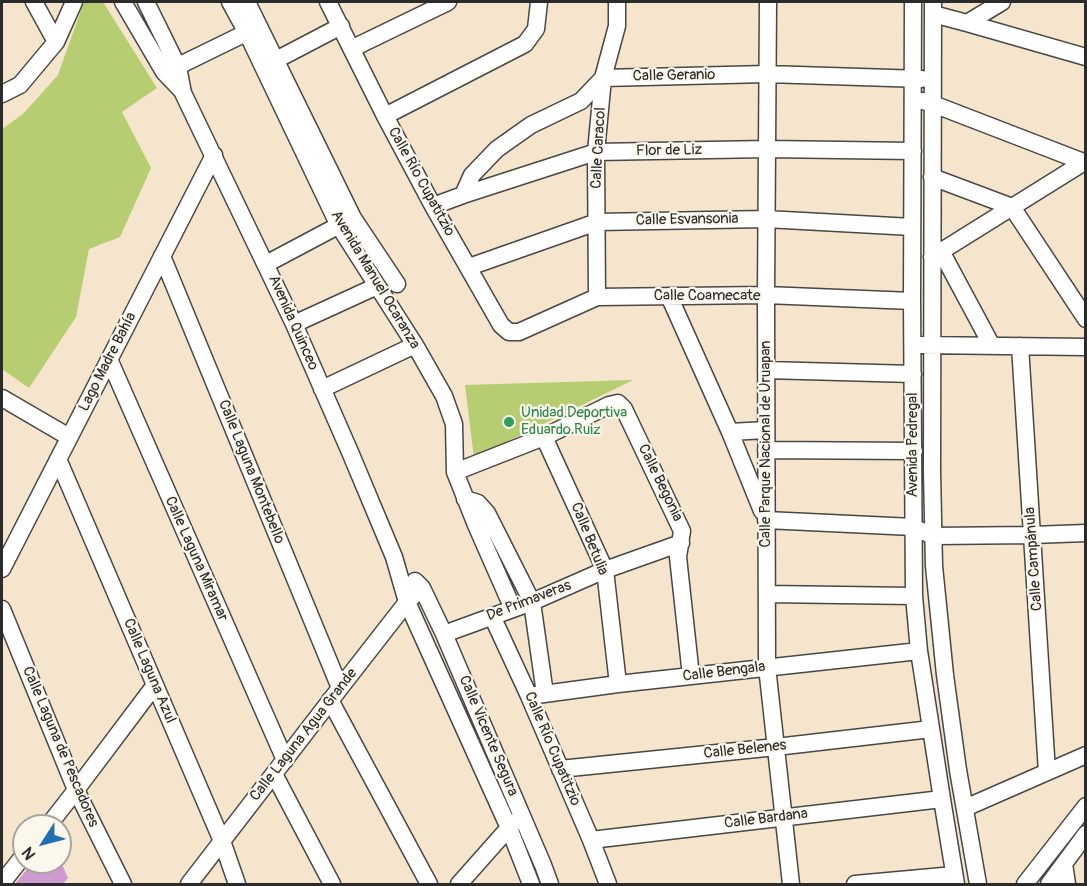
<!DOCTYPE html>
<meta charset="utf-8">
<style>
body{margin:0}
#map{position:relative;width:1087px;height:886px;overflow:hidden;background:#f5e5cc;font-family:Pangolin,sans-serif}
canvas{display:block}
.frame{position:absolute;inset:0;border:3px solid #2b2b2b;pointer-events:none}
.north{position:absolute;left:12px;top:814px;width:60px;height:60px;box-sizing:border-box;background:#fbf7ec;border:2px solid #a8a59f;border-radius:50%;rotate:234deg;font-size:16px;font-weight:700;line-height:24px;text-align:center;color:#2b2b2b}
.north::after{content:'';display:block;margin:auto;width:21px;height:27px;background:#1f6fb2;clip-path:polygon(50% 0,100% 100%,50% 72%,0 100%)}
</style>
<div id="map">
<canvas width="1087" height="886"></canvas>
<div class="frame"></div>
<div class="north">N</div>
</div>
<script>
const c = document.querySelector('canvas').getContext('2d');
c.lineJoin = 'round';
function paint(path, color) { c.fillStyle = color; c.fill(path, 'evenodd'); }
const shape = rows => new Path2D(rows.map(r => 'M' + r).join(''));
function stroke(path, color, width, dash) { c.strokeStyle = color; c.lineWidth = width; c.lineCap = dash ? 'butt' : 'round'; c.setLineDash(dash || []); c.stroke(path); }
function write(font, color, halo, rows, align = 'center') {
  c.font = font + ' Pangolin,sans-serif'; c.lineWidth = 4.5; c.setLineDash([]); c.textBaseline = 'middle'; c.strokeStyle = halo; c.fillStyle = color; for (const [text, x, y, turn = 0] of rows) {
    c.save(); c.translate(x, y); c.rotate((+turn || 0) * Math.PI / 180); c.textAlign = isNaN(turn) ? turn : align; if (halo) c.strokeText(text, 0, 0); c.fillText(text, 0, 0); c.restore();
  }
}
paint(shape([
 [84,2,103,2,157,88,122,112,151,168,120,237,89,249,76,317,29,388,2,369,2,129,23,114,58,75],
 [633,380,474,458,465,385]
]), '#b6cd72');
paint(shape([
 [33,862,61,862,68,878,63,884,15,884]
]), '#cd9bd1');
const minor = shape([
 [34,2,56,42],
 [123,2,164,72,183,92],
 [146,2,178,67,183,93,294,324,350,452,394,557,407,602,509,828,531,884],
 [230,2,247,33,339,226,415,345,444,396,454,424,455,472,476,525,513,609],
 [247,2,353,218,397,284],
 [328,2,385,116,433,206,501,325,509,332,519,332,597,297,766,295,912,301],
 [768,2,766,295,767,667,791,884],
 [913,2,912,301,914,596,919,651,942,799,956,884],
 [933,2,932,471,934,566,945,675,958,770,978,884],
 [933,14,967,23,1086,57],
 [967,23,1002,2],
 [353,48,448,2],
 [276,60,341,26],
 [168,71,256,28],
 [2,94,20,85,56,42,74,2],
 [923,101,933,104,1086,163],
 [385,116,525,44,536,29,539,2],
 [932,177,1012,207,1086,319],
 [463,195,472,175,497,149,531,125,581,101,603,78,767,74,922,79],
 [433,206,463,195,596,152,767,149,913,151],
 [941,251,992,346],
 [162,256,340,688],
 [932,257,1086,161],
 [266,264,347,221],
 [469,267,597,222,766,219,912,227],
 [669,296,730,432,762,511],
 [597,297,596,152,603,78,617,26,617,2],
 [294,324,377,286],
 [921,345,1086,347],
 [1020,346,1047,772],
 [109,359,285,760],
 [766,370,913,374],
 [322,389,415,345],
 [2,398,69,437],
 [730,432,766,430],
 [544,437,605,570,618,684],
 [766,450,914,451],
 [58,459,222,841,237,884],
 [455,472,544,437,609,405,618,403,624,409,682,531,678,557,691,676],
 [465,499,478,503,487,513,532,602,545,694],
 [766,520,913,527,933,536,1032,535,1086,533],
 [2,569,214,155],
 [415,581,422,588,444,634,543,865,550,884],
 [767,594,914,596],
 [2,609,76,790,123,884],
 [492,616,529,696,591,840,608,884],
 [444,634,532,602,605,570,681,543],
 [529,696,618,684,919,651],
 [330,700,429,884],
 [560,769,776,747,931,729],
 [274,774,332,884],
 [965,808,1086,755],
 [48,826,76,790,155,685],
 [591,840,942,799],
 [1064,864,1067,884],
 [2,883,24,855],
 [189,884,340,688,407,602,422,588],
 [459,884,514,822],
 [855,884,954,875],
 [1025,884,1086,806],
 [1049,884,1086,834]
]);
stroke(minor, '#494743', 19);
stroke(minor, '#fff', 16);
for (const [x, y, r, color] of [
 [509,422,6,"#2e9e5b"]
]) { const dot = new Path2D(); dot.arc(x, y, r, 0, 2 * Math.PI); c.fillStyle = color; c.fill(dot); stroke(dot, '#fbf7ec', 2); }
write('15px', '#2b2b2b', '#fbf7ec', [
 ["Calle Geranio",674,76,-1],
 ["Calle Caracol",599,148,-87],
 ["Flor de Liz",669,151,-1],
 ["Calle Río Cupatitzio",421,182,61],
 ["Calle Esvansonia",687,220,-1],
 ["Avenida Manuel Ocaranza",375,280,59],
 ["Calle Coamecate",707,296],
 ["Avenida Quinceo",293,323,66],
 ["Lago Madre Bahía",108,362,-63],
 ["Calle Parque Nacional de Uruapan",766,444,-90],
 ["Avenida Pedregal",913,445,-90],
 ["Calle Laguna Montebello",251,472,68],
 ["Calle Begonia",660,483,64],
 ["Calle Betulia",589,539,68],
 ["Calle Laguna Miramar",196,559,66],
 ["Calle Campánula",1034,559,-94],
 ["De Primaveras",529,601,-21],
 ["Calle Laguna Azul",149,671,67],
 ["Calle Bengala",724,672,-7],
 ["Calle Laguna Agua Grande",304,735,-52],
 ["Calle Vicente Segura",488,736,67],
 ["Calle Laguna de Pescadores",60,747,67],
 ["Calle Río Cupatitzio",552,749,67],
 ["Calle Belenes",745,750,-6],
 ["Calle Bardana",766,819,-7]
]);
write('15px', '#27864d', '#fbf7ec', [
 ["Unidad Deportiva",521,413],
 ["Eduardo Ruiz",521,430]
], 'left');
</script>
